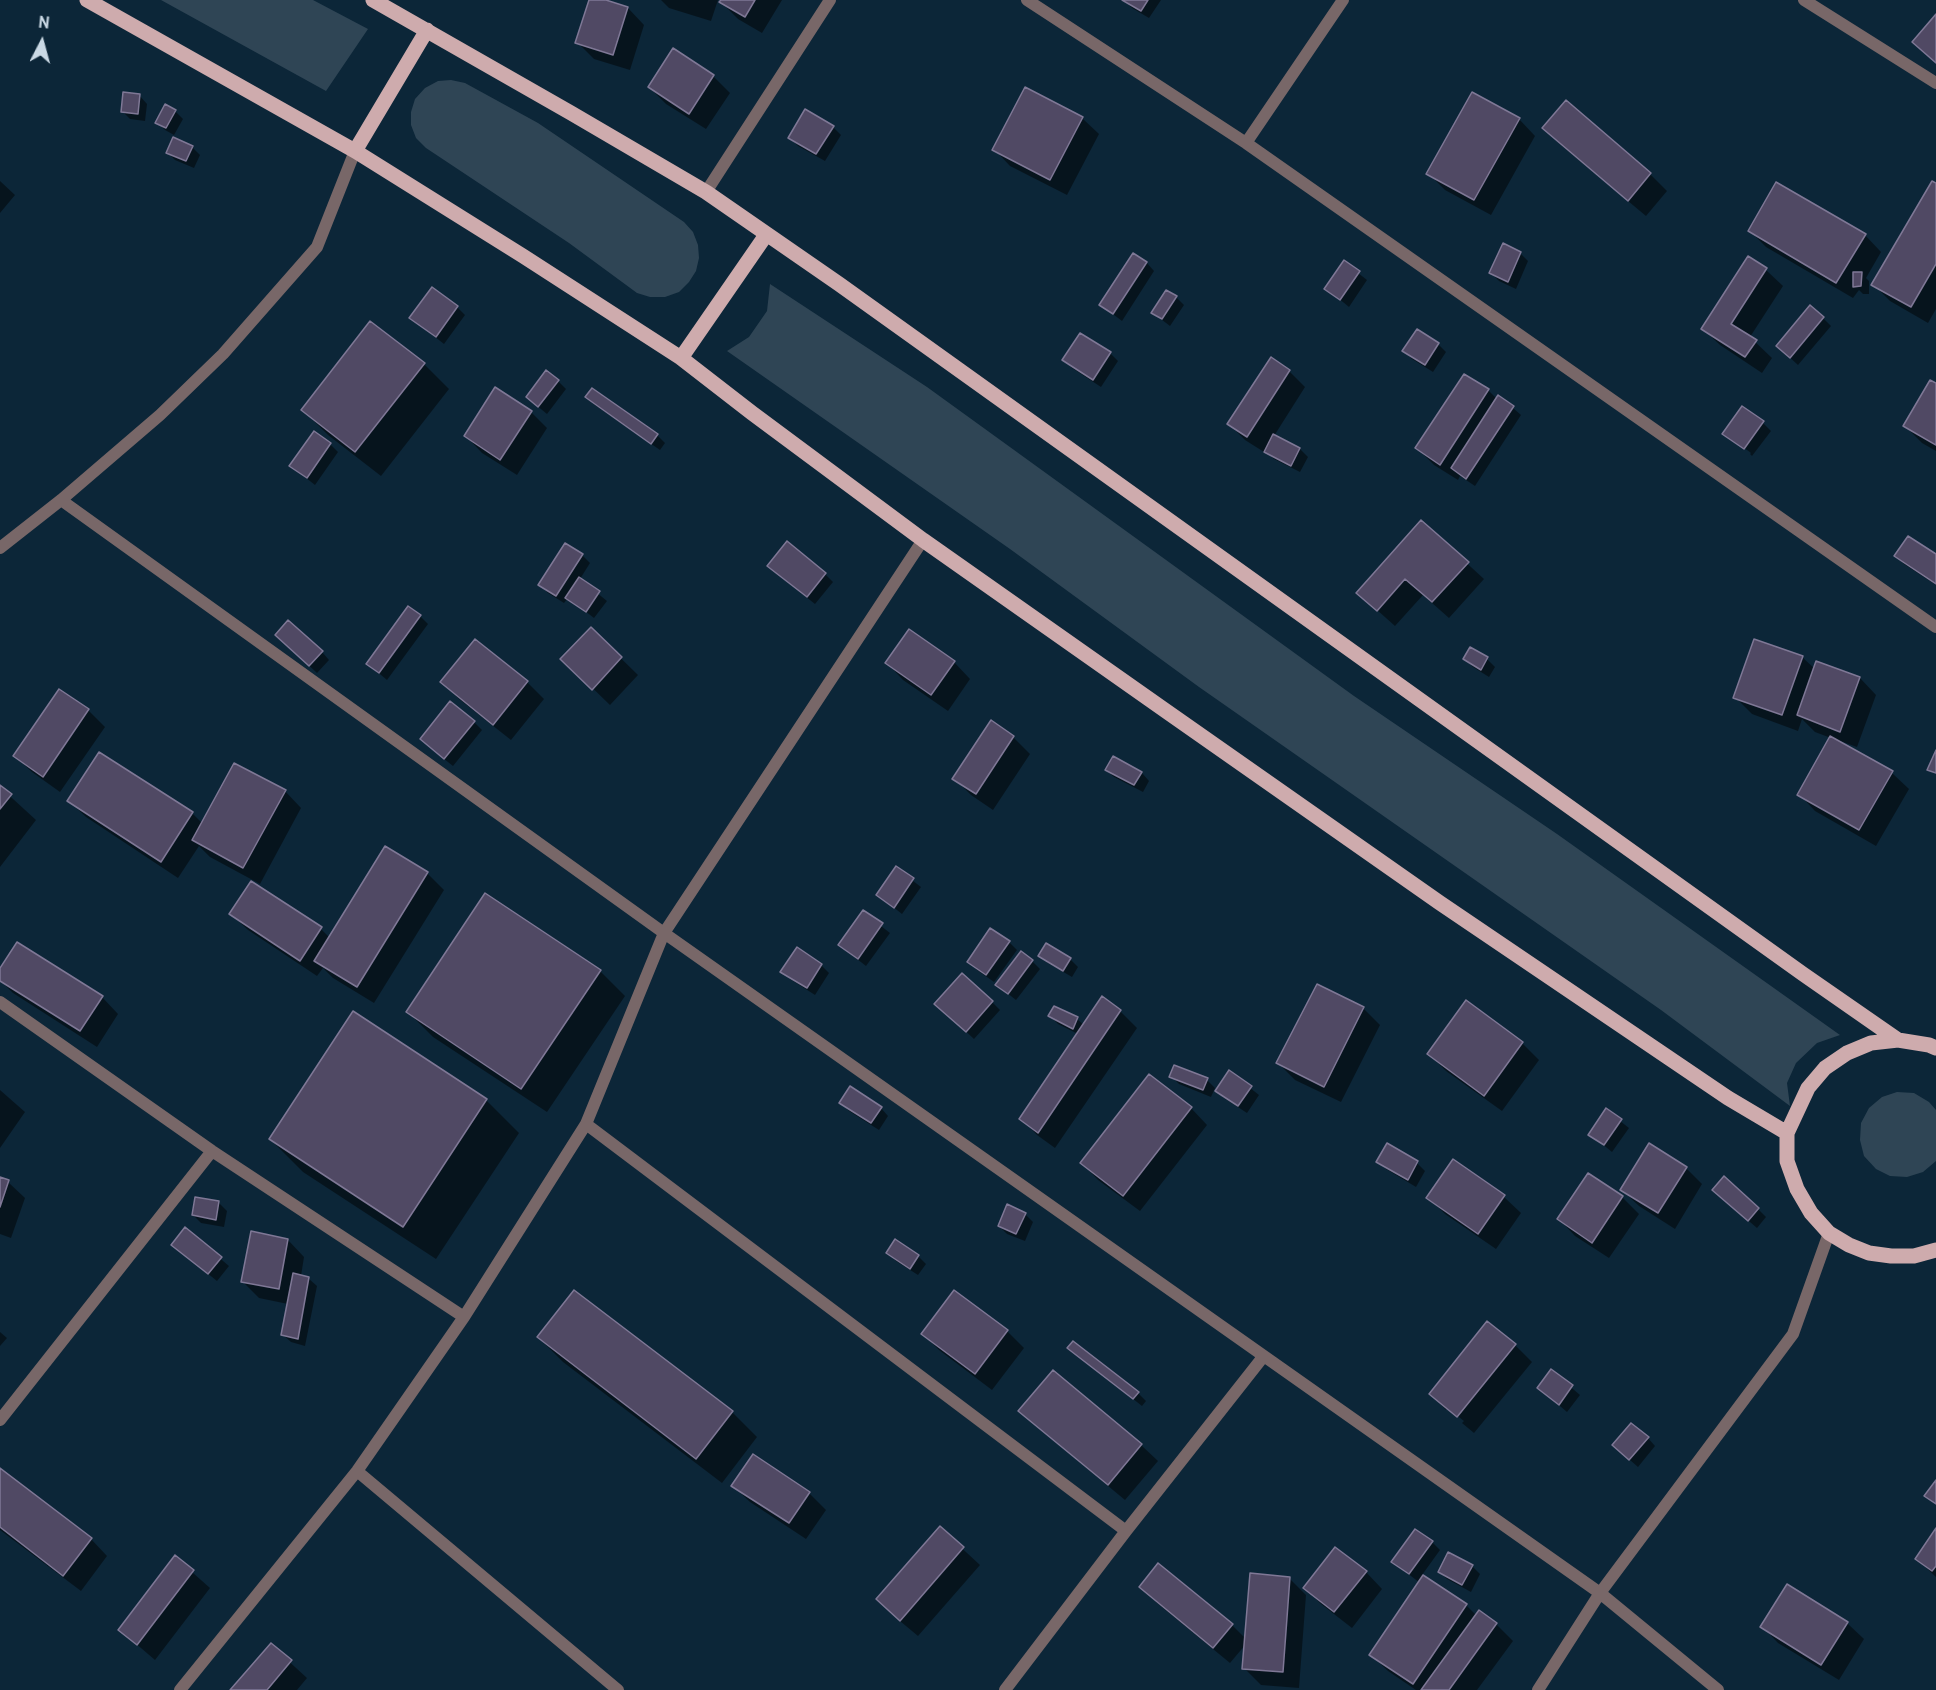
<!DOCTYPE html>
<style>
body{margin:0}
#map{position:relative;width:1936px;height:1690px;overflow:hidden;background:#0c2638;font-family:Overpass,sans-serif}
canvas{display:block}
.north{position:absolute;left:12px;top:12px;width:60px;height:60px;-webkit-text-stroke:4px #0c2638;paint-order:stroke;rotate:6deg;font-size:16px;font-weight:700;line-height:24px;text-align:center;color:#cad9e5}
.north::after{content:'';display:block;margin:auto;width:21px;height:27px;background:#cad9e5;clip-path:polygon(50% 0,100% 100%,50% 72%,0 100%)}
</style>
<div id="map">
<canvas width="1936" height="1690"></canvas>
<div class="north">N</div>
</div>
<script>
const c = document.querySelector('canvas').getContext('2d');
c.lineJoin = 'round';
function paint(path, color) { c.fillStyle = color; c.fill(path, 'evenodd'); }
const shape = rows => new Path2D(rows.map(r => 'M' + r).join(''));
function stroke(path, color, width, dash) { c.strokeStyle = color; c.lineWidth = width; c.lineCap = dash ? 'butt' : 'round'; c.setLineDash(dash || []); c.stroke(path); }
paint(shape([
 [161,0,313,0,368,29,326,91],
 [451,80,465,83,538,123,684,222,693,232,698,245,699,258,696,271,689,282,679,292,665,297,650,297,637,293,569,243,426,148,416,138,411,125,411,112,415,99,425,88,438,81],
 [770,284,927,387,1354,696,1557,834,1840,1035,1817,1043,1796,1063,1787,1083,1790,1106,1661,1010,1199,687,1010,549,727,351,749,337,767,311],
 [1897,1092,1914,1093,1929,1102,1936,1110,1936,1161,1923,1172,1907,1177,1890,1176,1876,1169,1864,1156,1860,1140,1861,1123,1869,1108,1882,1097]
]), '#2f4555');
paint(shape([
 [591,0,601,0,628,8,644,25,630,70,594,59,577,42],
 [661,0,718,0,711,21,669,8],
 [723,0,782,0,762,33,738,19,721,2],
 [1124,0,1161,0,1149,18,1132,8],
 [673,50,713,76,730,93,706,129,666,104,649,87],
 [139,95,147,104,145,121,130,119,122,111],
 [1566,102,1650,174,1667,191,1646,216,1561,145,1544,128],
 [175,111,183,119,174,135,165,130,157,122],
 [1082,118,1099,134,1067,195,1010,166,994,149],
 [1519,119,1535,136,1491,215,1445,190,1428,173],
 [833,127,841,135,825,161,798,146,790,138],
 [192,147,200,155,194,168,175,160,167,152],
 [0,181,15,195,0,213],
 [1936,185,1936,309,1928,323,1890,301,1873,284],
 [1750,231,1865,235,1881,252,1866,278,1869,281,1869,294,1863,294,1859,290,1853,298,1766,247],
 [1520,253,1528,261,1516,289,1499,281,1491,273],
 [1133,255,1147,263,1154,271,1122,321,1101,305],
 [1749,258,1766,270,1783,286,1750,337,1772,358,1762,373,1720,345,1703,329],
 [1344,262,1367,280,1349,307,1326,288],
 [1176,297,1184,305,1170,326,1153,313],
 [457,307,465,315,444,344,411,318],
 [1823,318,1831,326,1798,365,1786,354],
 [370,323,424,364,449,389,381,476,328,435,303,410],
 [1438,344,1446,352,1433,372,1412,359,1404,351],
 [1110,353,1118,361,1101,387,1072,368,1064,360],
 [1289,371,1305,387,1274,436,1300,449,1308,457,1300,472,1274,459,1265,450,1264,452,1245,440,1229,424],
 [558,381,566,389,547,414,536,405],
 [1936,385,1936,451,1922,443,1905,426],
 [1488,390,1497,399,1498,398,1513,408,1521,415,1475,486,1460,476,1458,480,1434,465,1417,448],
 [587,397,657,435,665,443,660,450,595,405],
 [531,412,547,428,517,475,482,453,466,436],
 [1763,423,1771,431,1752,456,1750,454,1751,453,1731,438,1731,441,1724,434],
 [330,444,338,452,315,485,291,466],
 [1422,522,1484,579,1449,618,1423,595,1395,626,1358,593],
 [582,555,590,563,580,579,607,601,594,618,568,598,564,603,548,593,540,585],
 [1896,556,1936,556,1936,585,1904,564],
 [777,574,825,574,833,582,815,604],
 [420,616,428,624,387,680,368,664],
 [591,629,638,675,610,705,579,675],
 [285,643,322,652,329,660,317,673],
 [1471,649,1487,659,1495,667,1489,677,1473,667,1465,659],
 [1802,657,1815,669,1860,678,1876,695,1857,747,1840,741,1840,743,1892,773,1909,789,1876,846,1815,811,1799,794,1831,738,1815,732,1802,719,1798,731,1752,714,1735,697],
 [954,662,970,679,948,711,903,680,887,663],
 [442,682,527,682,544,699,511,740,459,699],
 [60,691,88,710,105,727,60,792,32,772,15,756],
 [474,722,482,730,453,766,429,747],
 [991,723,1013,737,1030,754,993,810,971,795,954,778],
 [100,754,192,813,203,824,285,791,301,808,260,884,210,857,199,846,178,878,86,817,69,801],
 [1113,758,1142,773,1149,781,1143,792,1114,777,1106,770],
 [0,787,36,820,0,867],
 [896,868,921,887,902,914,878,895],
 [427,873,444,890,374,1003,333,978,323,968,317,976,248,930,231,914,321,929,330,938],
 [863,912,890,933,866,966,839,945],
 [1009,942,1017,950,994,982,977,970,969,962],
 [1040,955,1070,959,1078,967,1072,977,1048,963],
 [1032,961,1040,969,1016,1000,997,985],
 [821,965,829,973,815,995,790,979,782,971],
 [0,971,102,997,118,1014,97,1047,13,993,0,980],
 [600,971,625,996,547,1112,433,1037,408,1012],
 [1102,998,1120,1011,1137,1028,1055,1148,1037,1135,1021,1118,1078,1034,1058,1024,1050,1016,1077,1019,1084,1025],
 [992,1002,1000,1010,974,1039,944,1011],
 [1466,1003,1522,1043,1539,1060,1502,1111,1446,1071,1429,1054],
 [1363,1008,1380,1025,1341,1102,1295,1080,1278,1063],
 [353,1013,486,1100,519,1133,436,1259,303,1172,270,1139],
 [1230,1072,1259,1095,1247,1113,1224,1098,1216,1091],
 [1171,1076,1207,1080,1215,1088,1211,1097,1179,1084],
 [0,1090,25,1112,0,1148],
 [841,1103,881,1108,888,1116,879,1130,849,1111],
 [1191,1108,1207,1125,1140,1211,1098,1180,1082,1163],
 [1606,1110,1629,1128,1612,1152,1590,1134],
 [1387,1145,1417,1163,1425,1171,1416,1187,1386,1169,1378,1161],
 [1454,1161,1504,1197,1521,1213,1496,1249,1445,1214,1428,1197],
 [1686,1168,1702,1184,1675,1229,1639,1206,1622,1190],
 [1589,1175,1622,1197,1639,1214,1609,1258,1575,1236,1559,1219],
 [0,1179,8,1182,25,1198,11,1238,0,1234],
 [1722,1198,1758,1209,1766,1217,1757,1228],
 [219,1203,227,1211,224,1227,201,1223,193,1215],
 [1025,1214,1033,1222,1025,1241,1007,1234,999,1226],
 [185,1229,229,1266,217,1281,181,1252],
 [288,1240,304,1257,301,1276,308,1278,317,1286,305,1346,291,1342,282,1334,288,1304,259,1298,243,1282],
 [888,1253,918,1256,926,1264,918,1275,896,1261],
 [954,1292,1007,1331,1024,1348,992,1390,939,1350,923,1334],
 [0,1332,7,1338,0,1346],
 [538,1337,732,1412,757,1437,722,1483,563,1362],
 [1515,1345,1532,1362,1474,1433,1462,1423,1464,1421,1446,1407,1446,1410,1431,1394],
 [1069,1348,1138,1393,1146,1401,1142,1406],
 [1552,1371,1580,1395,1567,1412,1539,1388],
 [1020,1411,1141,1445,1158,1461,1125,1500,1037,1427],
 [1648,1438,1655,1446,1638,1467,1622,1453],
 [753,1456,809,1493,826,1510,806,1539,750,1502,733,1486],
 [0,1470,91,1539,107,1556,81,1591,0,1530],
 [940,1528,980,1565,918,1636,894,1616],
 [1936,1531,1936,1577,1917,1559],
 [1432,1542,1440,1550,1422,1575,1466,1605,1477,1616,1479,1612,1496,1624,1513,1641,1477,1690,1416,1690,1388,1671,1371,1655,1420,1583,1393,1562],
 [175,1557,210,1588,155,1660,120,1630],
 [1472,1566,1480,1574,1471,1592,1447,1579,1439,1572],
 [1366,1572,1382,1589,1352,1628,1321,1604,1305,1588],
 [1289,1578,1306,1595,1299,1688,1261,1685,1244,1668,1246,1644,1230,1663,1157,1603,1141,1587,1232,1625,1246,1639],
 [1847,1623,1864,1639,1839,1680,1778,1643,1762,1626],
 [271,1645,307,1678,297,1690,232,1690]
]), '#0007');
const building = shape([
 [589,0,606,0,628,7,613,55,575,43,589,0],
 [721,0,755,0,745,17,719,2,721,0],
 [1122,0,1148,0,1141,11,1122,0],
 [1936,14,1936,63,1912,42,1936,14],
 [673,48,714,75,689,114,648,87,673,48],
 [1025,87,1083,117,1050,180,992,150,1025,87],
 [123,92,140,94,138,114,121,112,123,92],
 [1472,92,1520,118,1474,200,1426,174,1472,92],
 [1566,100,1651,173,1628,201,1542,128,1566,100],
 [165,104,176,110,166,128,155,123,165,104],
 [805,109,834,126,816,154,788,138,805,109],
 [173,137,193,146,186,161,166,153,173,137],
 [1932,181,1936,183,1936,264,1911,307,1871,285,1932,181],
 [1776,182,1866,234,1836,283,1748,231,1776,182],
 [1503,243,1521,252,1508,282,1489,273,1503,243],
 [1133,253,1147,262,1113,314,1099,305,1133,253],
 [1748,256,1767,268,1731,324,1757,340,1745,357,1701,329,1748,256],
 [1344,260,1360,271,1340,300,1324,289,1344,260],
 [1853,272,1862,272,1861,286,1853,287,1853,272],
 [432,287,458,306,436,337,409,318,432,287],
 [1166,290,1177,296,1162,319,1151,313,1166,290],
 [1810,305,1824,317,1790,358,1776,346,1810,305],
 [370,321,425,363,355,452,301,410,370,321],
 [1417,329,1439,343,1425,365,1402,351,1417,329],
 [1080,333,1111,352,1093,380,1062,360,1080,333],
 [1271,357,1290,370,1247,437,1227,424,1271,357],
 [546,370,559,380,538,407,526,397,546,370],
 [1464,374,1489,389,1440,465,1415,448,1464,374],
 [1930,380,1936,383,1936,445,1903,426,1930,380],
 [495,387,532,411,500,460,464,436,495,387],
 [592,388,658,434,651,444,585,397,592,388],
 [1498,395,1514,406,1466,479,1451,468,1498,395],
 [1742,406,1764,421,1744,449,1722,434,1742,406],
 [314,431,331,443,307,478,289,466,314,431],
 [1273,434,1300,448,1291,466,1264,452,1273,434],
 [1421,520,1469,562,1432,602,1405,579,1377,611,1356,593,1421,520],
 [1908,536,1936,554,1936,584,1894,556,1908,536],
 [787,541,826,573,807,597,767,566,787,541],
 [565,543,583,554,556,596,538,585,565,543],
 [579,577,600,591,586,612,565,598,579,577],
 [408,606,421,615,379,673,366,664,408,606],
 [288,620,323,651,309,666,275,635,288,620],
 [591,627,622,657,592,690,560,659,591,627],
 [909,629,955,661,931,695,885,663,909,629],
 [475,639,528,681,493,725,440,682,475,639],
 [1754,639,1803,656,1782,715,1733,698,1754,639],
 [1470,647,1488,657,1481,670,1463,659,1470,647],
 [1816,661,1860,677,1840,732,1797,715,1816,661],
 [59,689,89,709,43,777,13,756,59,689],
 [450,701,475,721,444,759,420,739,450,701],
 [991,720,1014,736,976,794,952,779,991,720],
 [1830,736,1893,771,1859,830,1797,795,1830,736],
 [1936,750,1936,773,1927,770,1936,750],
 [99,752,193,812,161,862,67,801,99,752],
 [1113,756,1142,772,1134,785,1105,770,1113,756],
 [234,763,286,790,243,868,192,840,234,763],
 [0,785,12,794,0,809,0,785],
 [385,846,428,872,357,987,314,961,385,846],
 [896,866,914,878,894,908,876,895,896,866],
 [251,881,322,927,300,961,229,914,251,881],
 [485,893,601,970,521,1089,406,1012,485,893],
 [863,910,883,923,858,959,838,945,863,910],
 [990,928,1010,941,986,975,967,962,990,928],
 [17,942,103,996,80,1031,0,981,0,968,17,942],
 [1046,943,1071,958,1063,971,1038,956,1046,943],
 [797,947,822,964,807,988,780,972,797,947],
 [1021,951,1033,960,1008,994,995,985,1021,951],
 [962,973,993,1001,966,1032,934,1004,962,973],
 [1317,984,1364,1007,1324,1087,1276,1063,1317,984],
 [1102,996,1121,1010,1038,1133,1019,1119,1102,996],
 [1466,1000,1523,1042,1484,1096,1427,1054,1466,1000],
 [1054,1006,1078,1017,1073,1029,1048,1016,1054,1006],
 [353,1011,487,1099,403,1227,269,1139,353,1011],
 [1174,1065,1208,1078,1203,1090,1169,1077,1174,1065],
 [1229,1070,1252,1086,1238,1106,1215,1091,1229,1070],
 [1149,1074,1192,1107,1123,1196,1080,1163,1149,1074],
 [850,1086,882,1107,871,1123,839,1103,850,1086],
 [1606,1108,1622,1119,1604,1145,1588,1135,1606,1108],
 [1387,1143,1418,1161,1408,1180,1376,1162,1387,1143],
 [1649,1143,1687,1167,1658,1213,1620,1190,1649,1143],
 [1453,1159,1505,1195,1478,1234,1426,1198,1453,1159],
 [1588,1173,1623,1196,1592,1243,1557,1219,1588,1173],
 [1724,1176,1759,1208,1748,1221,1712,1190,1724,1176],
 [0,1177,9,1180,0,1207,0,1177],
 [195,1197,219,1201,216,1220,192,1215,195,1197],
 [1007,1204,1026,1213,1016,1234,998,1226,1007,1204],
 [185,1227,222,1257,208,1274,171,1245,185,1227],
 [251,1231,288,1239,279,1289,241,1282,251,1231],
 [895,1239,919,1255,910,1269,886,1253,895,1239],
 [293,1273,309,1277,298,1339,281,1335,293,1273],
 [574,1290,733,1411,696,1459,537,1337,574,1290],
 [954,1290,1008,1330,975,1374,921,1334,954,1290],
 [1487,1321,1516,1344,1457,1417,1429,1394,1487,1321],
 [1073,1341,1139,1392,1133,1399,1067,1348,1073,1341],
 [1551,1369,1573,1385,1559,1405,1537,1388,1551,1369],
 [1053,1370,1142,1444,1108,1485,1018,1411,1053,1370],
 [1631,1423,1649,1437,1629,1460,1612,1445,1631,1423],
 [753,1454,810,1492,789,1523,731,1486,753,1454],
 [0,1468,92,1538,63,1576,0,1527,0,1468],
 [1936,1480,1936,1504,1924,1496,1936,1480],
 [940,1526,964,1547,900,1621,876,1599,940,1526],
 [1936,1528,1936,1566,1932,1571,1915,1559,1936,1528],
 [1415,1529,1433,1541,1409,1574,1391,1562,1415,1529],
 [1335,1547,1367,1571,1334,1612,1303,1588,1335,1547],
 [1448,1552,1473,1565,1462,1585,1438,1572,1448,1552],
 [175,1555,194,1570,137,1645,118,1630,175,1555],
 [1158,1563,1233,1624,1213,1648,1139,1587,1158,1563],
 [1250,1573,1290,1577,1283,1672,1242,1669,1250,1573],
 [1423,1575,1467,1604,1413,1684,1369,1655,1423,1575],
 [1787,1584,1848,1622,1821,1665,1760,1627,1787,1584],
 [1479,1610,1497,1623,1449,1690,1421,1690,1479,1610],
 [271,1643,292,1660,267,1690,230,1690,271,1643]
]);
paint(building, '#504964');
stroke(building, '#7f7896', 1.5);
stroke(shape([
 [1027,0,1246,143,1936,627],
 [1804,0,1936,83],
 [1246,143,1343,0],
 [706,192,830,0],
 [61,500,664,933,1600,1593,1718,1690],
 [0,548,61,500,160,415,223,354,317,247,355,151],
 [0,1002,212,1151,464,1317],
 [586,1124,1126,1531],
 [0,1420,212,1151],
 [357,1471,618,1690],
 [180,1690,357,1471,464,1317,586,1124,664,933,923,540],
 [1005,1690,1126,1531,1263,1357],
 [1538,1690,1600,1593,1793,1334,1829,1233]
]), '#786768', 12);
stroke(shape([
 [87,0,355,151,523,256,681,358,752,413,923,540,1166,711,1440,903,1728,1098,1787,1133],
 [373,0,571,113,706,192,839,284,1803,974,1898,1040],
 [355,151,427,30],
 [681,358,766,235],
 [1936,1048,1929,1045,1898,1040,1871,1043,1847,1053,1825,1068,1808,1088,1787,1133,1787,1161,1797,1189,1811,1213,1829,1233,1849,1245,1869,1253,1891,1256,1914,1256,1936,1250]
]), '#ceabad', 15);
</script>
